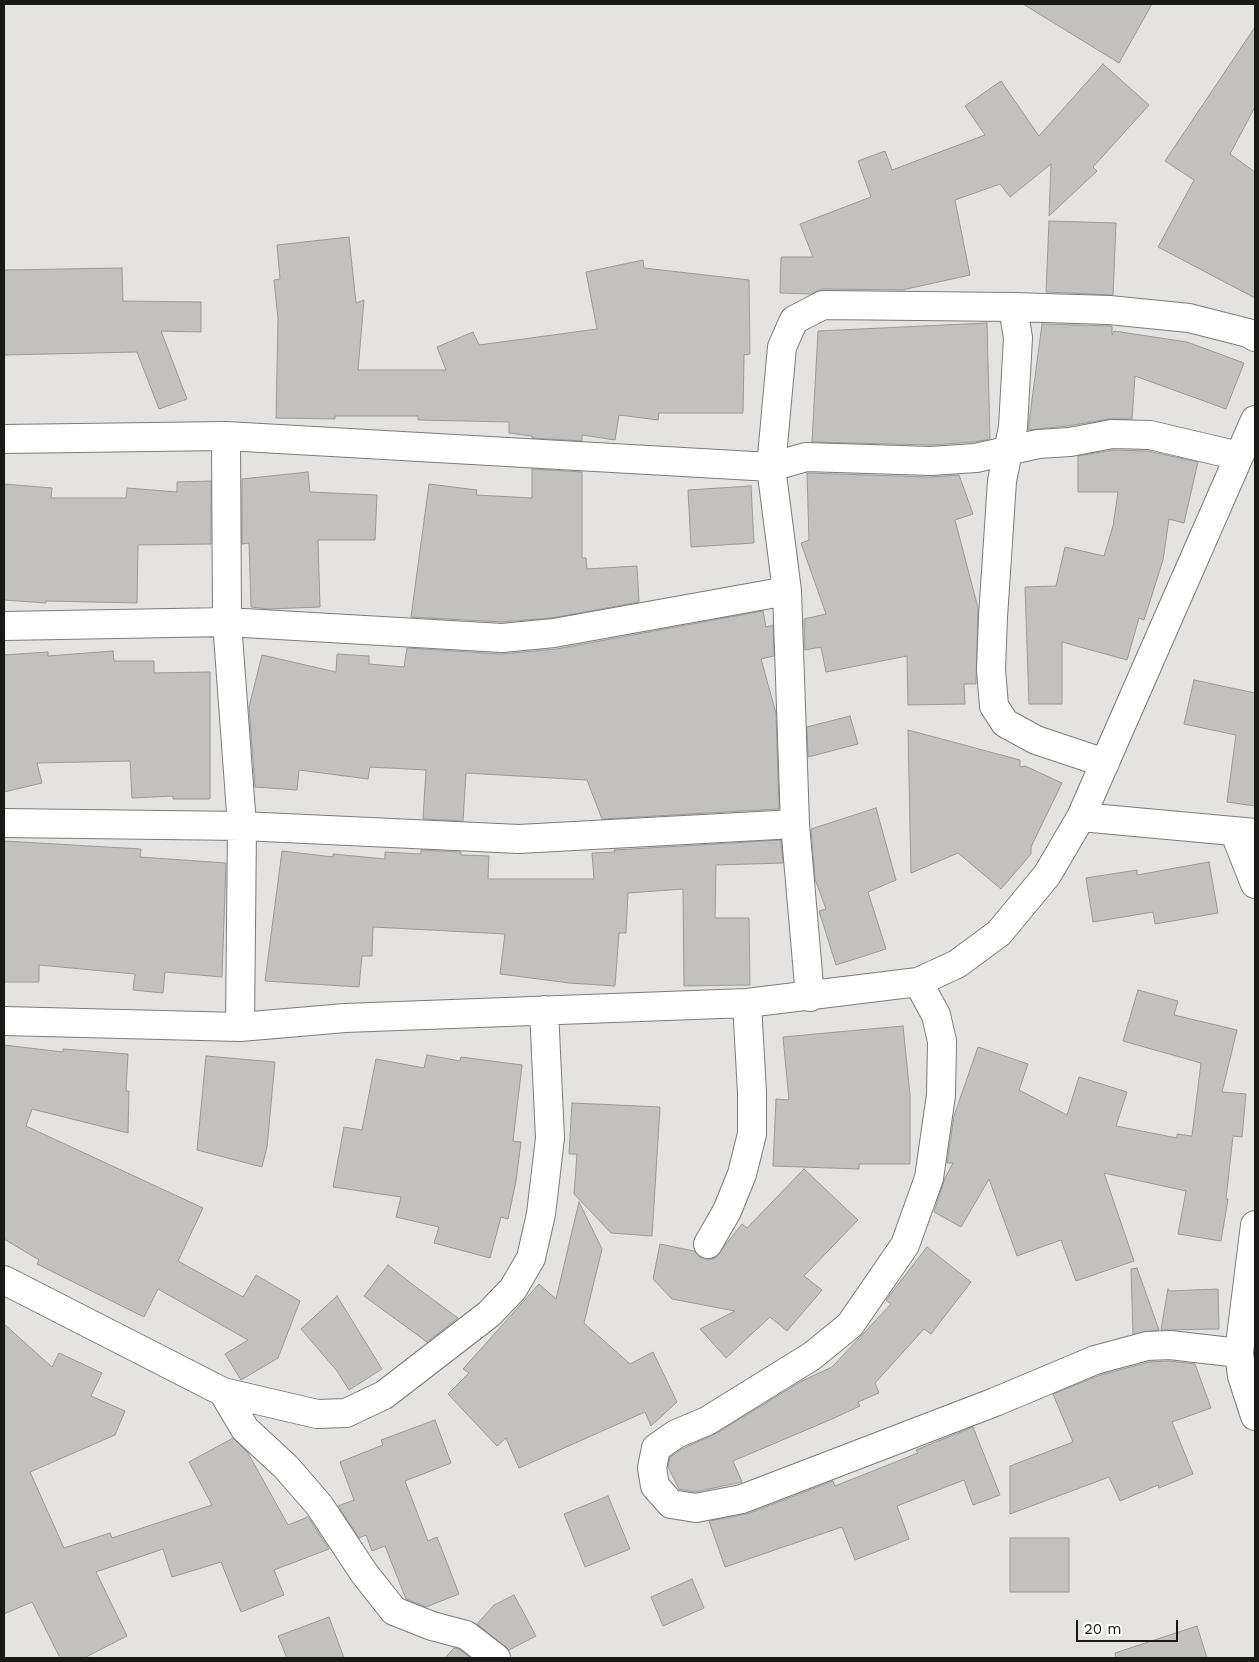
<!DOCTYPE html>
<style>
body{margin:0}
#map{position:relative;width:1259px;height:1662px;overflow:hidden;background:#e4e3df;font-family:"Work Sans",sans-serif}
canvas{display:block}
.frame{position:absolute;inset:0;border:5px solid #181816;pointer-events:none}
.scale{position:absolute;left:1076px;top:1620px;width:102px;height:22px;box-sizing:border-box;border:2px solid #181816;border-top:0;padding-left:6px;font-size:15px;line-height:18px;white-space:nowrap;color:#181816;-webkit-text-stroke:4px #fff;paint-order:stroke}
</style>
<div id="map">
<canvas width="1259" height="1662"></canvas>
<div class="frame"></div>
<div class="scale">20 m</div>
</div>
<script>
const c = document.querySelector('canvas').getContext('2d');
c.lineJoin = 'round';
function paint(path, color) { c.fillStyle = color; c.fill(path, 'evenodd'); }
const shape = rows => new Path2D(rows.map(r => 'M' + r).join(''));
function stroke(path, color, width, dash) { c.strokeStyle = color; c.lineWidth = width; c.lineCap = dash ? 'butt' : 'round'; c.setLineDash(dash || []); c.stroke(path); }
const building = shape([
 [1023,4,1152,4,1119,63,1023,4],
 [1255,27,1255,107,1230,154,1255,172,1255,298,1158,247,1194,180,1165,161,1255,27],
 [1103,64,1149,105,1093,167,1097,171,1049,216,1051,164,1010,197,1000,184,955,200,970,275,902,290,823,289,811,294,780,293,781,257,813,257,800,224,871,197,858,161,885,151,892,170,985,135,965,106,1001,81,1039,136,1103,64],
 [1049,221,1116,223,1113,295,1046,292,1049,221],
 [349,237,356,303,364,300,358,370,446,370,437,347,473,332,479,345,597,329,586,272,643,260,644,268,749,280,750,354,744,355,743,413,659,413,658,420,619,415,615,440,582,435,582,441,532,438,532,436,509,433,509,422,418,420,418,416,335,416,335,419,276,418,278,319,274,280,280,279,277,245,349,237],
 [122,268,123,301,201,302,201,332,161,331,187,399,159,409,137,352,4,355,4,270,122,268],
 [987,323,990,439,974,442,931,445,812,442,818,331,987,323],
 [1042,324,1112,326,1112,335,1114,331,1187,342,1244,363,1226,409,1135,376,1132,419,1109,419,1068,426,1028,430,1042,324],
 [1113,450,1148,451,1198,462,1184,523,1169,519,1163,560,1144,620,1139,618,1127,660,1062,642,1062,704,1029,704,1025,587,1056,586,1065,547,1104,556,1113,526,1118,492,1078,492,1078,456,1113,450],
 [532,469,582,472,582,558,586,558,587,569,637,566,639,602,552,618,502,622,411,617,429,484,477,490,476,495,532,498,532,469],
 [308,472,310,492,377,495,375,540,318,540,320,607,269,609,251,607,249,543,242,544,242,479,308,472],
 [807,473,930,477,959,475,973,514,955,520,978,608,976,684,964,684,965,704,908,705,907,656,826,672,821,647,805,650,804,619,826,614,801,543,809,540,807,473],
 [211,481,211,544,138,545,137,603,46,601,46,603,4,600,4,484,52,488,51,498,126,498,127,488,177,492,177,482,211,481],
 [751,486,754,543,691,547,688,490,751,486],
 [763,611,766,627,773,625,774,656,761,659,776,713,779,809,602,819,587,780,466,773,463,821,423,819,426,770,370,767,368,779,299,770,297,790,255,787,249,707,262,655,336,672,337,654,369,656,369,664,404,667,407,648,501,654,556,649,763,611],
 [113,651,114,661,154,661,154,673,210,672,210,799,173,799,173,796,132,798,130,761,37,763,42,783,4,792,4,655,48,652,48,656,113,651],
 [1194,680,1255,693,1255,806,1227,802,1236,735,1184,724,1194,680],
 [850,716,858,744,808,757,807,727,850,716],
 [908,730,1020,760,1020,767,1025,766,1062,783,1031,847,1031,854,1001,889,958,853,911,873,908,730],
 [876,808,896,880,868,892,886,949,836,965,819,911,826,909,815,879,811,829,876,808],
 [781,840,783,863,716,865,715,918,749,918,750,985,684,986,683,889,628,893,626,933,619,933,615,986,569,983,500,974,505,934,373,927,372,956,362,956,359,987,265,981,282,851,333,857,333,854,385,859,385,852,421,854,421,850,461,852,461,855,489,856,488,879,594,879,592,853,615,852,614,850,781,840],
 [4,841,141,849,140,857,226,863,222,977,165,972,163,993,133,990,135,974,39,965,39,982,4,982,4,841],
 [1209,862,1218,913,1155,924,1153,912,1093,922,1086,878,1137,870,1137,875,1209,862],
 [1138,990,1178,1001,1174,1015,1237,1030,1222,1092,1246,1094,1242,1137,1233,1136,1226,1199,1228,1199,1221,1241,1178,1234,1186,1191,1104,1173,1134,1261,1076,1281,1061,1240,1017,1256,989,1179,961,1227,934,1212,945,1178,953,1163,947,1163,954,1116,978,1047,1028,1064,1019,1090,1067,1115,1079,1077,1127,1092,1116,1126,1177,1138,1177,1134,1192,1136,1201,1063,1123,1041,1138,990],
 [903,1026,910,1095,910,1164,859,1164,859,1169,773,1166,776,1099,789,1100,783,1037,903,1026],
 [4,1045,63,1052,63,1049,128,1054,126,1091,129,1091,128,1133,32,1109,26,1126,203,1208,178,1261,243,1297,256,1275,300,1301,278,1358,241,1380,225,1354,248,1340,158,1289,144,1317,37,1264,39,1260,4,1239,4,1045],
 [427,1055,460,1061,461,1057,522,1065,513,1141,521,1142,516,1181,508,1219,501,1217,490,1258,434,1243,439,1227,396,1217,401,1197,333,1187,344,1127,362,1130,376,1059,424,1068,427,1055],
 [206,1056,275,1062,267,1147,262,1167,197,1150,206,1056],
 [572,1103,660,1107,652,1236,611,1233,574,1194,577,1154,569,1154,572,1103],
 [804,1169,858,1220,804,1276,822,1290,787,1331,770,1317,726,1358,700,1329,735,1311,672,1299,653,1279,660,1244,694,1251,700,1257,708,1260,715,1258,742,1224,747,1228,804,1169],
 [579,1202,602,1249,584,1323,630,1364,653,1352,677,1402,651,1426,645,1412,519,1468,506,1438,497,1446,448,1394,469,1373,463,1369,539,1284,556,1299,579,1202],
 [927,1247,971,1282,931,1334,924,1329,875,1383,879,1393,858,1402,860,1406,832,1419,733,1461,742,1482,695,1492,679,1489,668,1467,670,1457,684,1448,715,1434,802,1381,832,1367,891,1304,886,1300,927,1247],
 [388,1265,412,1284,458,1318,427,1342,364,1296,388,1265],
 [1137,1268,1159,1330,1133,1334,1131,1269,1137,1268],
 [1168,1289,1169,1291,1218,1289,1219,1329,1161,1330,1168,1289],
 [337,1296,382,1369,349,1390,337,1371,301,1329,337,1296],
 [4,1324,52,1367,59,1353,102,1373,91,1396,125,1411,115,1435,30,1472,64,1548,110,1533,112,1538,212,1505,189,1462,233,1438,248,1453,288,1525,308,1517,329,1549,274,1570,284,1595,241,1612,221,1562,172,1577,163,1549,96,1572,127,1636,84,1658,60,1658,32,1602,4,1614,4,1324],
 [1169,1361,1195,1364,1211,1408,1172,1422,1193,1474,1159,1488,1158,1485,1120,1501,1109,1477,1010,1514,1010,1466,1073,1442,1053,1394,1100,1375,1149,1362,1169,1361],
 [435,1420,451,1463,405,1481,428,1541,437,1537,459,1594,426,1607,406,1599,385,1546,372,1551,366,1535,359,1538,338,1506,354,1500,340,1462,383,1445,381,1440,435,1420],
 [973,1427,1000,1495,973,1505,964,1480,897,1506,909,1539,855,1560,842,1527,725,1567,709,1521,747,1514,833,1481,835,1486,918,1453,916,1450,973,1427],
 [608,1496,630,1549,585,1567,564,1514,608,1496],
 [1010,1538,1069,1538,1069,1592,1010,1592,1010,1538],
 [692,1579,704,1608,663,1626,651,1597,692,1579],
 [514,1595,536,1636,509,1650,477,1624,494,1605,514,1595],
 [329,1617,344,1658,287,1658,278,1636,329,1617],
 [1197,1626,1207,1658,1116,1658,1115,1653,1197,1626],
 [454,1648,459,1649,471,1658,445,1658,454,1648]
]);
paint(building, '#c2c1bd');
stroke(building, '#9a9995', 1);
const street = shape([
 [1013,307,1018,338,1013,427,1002,481,993,617,991,670,994,706,1005,723,1036,740,1105,763],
 [226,436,227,622,242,826,240,1027],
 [4,439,226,436,771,467,806,457,931,461,976,458,1038,444,1070,442,1112,434,1150,435,1239,456],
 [4,626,227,622,502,638,554,633,787,591],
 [1081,817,1255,833],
 [4,823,242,826,519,839,795,824],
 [1234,831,1255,884],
 [918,982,936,1015,942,1041,941,1095,929,1178,905,1245,850,1325,812,1356,707,1421,676,1434,656,1448,652,1468,655,1486,671,1504,696,1508,742,1499,995,1402,1095,1360,1147,1346,1170,1345,1239,1353],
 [810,997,795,824,787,591,771,467,782,347,794,320,823,305,1013,307,1109,310,1189,318,1248,333,1255,337],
 [4,1021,240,1027,345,1018,747,1003,918,982,957,964,999,933,1047,875,1081,817,1255,420],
 [1255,1225,1239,1353,1242,1376,1255,1416],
 [708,1244,727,1211,742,1174,752,1134,752,1093,747,1003],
 [4,1280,223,1392,317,1414,346,1413,384,1395,489,1314,513,1289,531,1258,541,1214,550,1138,544,1010],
 [223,1392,245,1429,286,1467,319,1505,364,1573,394,1611,432,1626,466,1635,496,1658]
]);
stroke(street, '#7b7b77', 30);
stroke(street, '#fff', 28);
</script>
